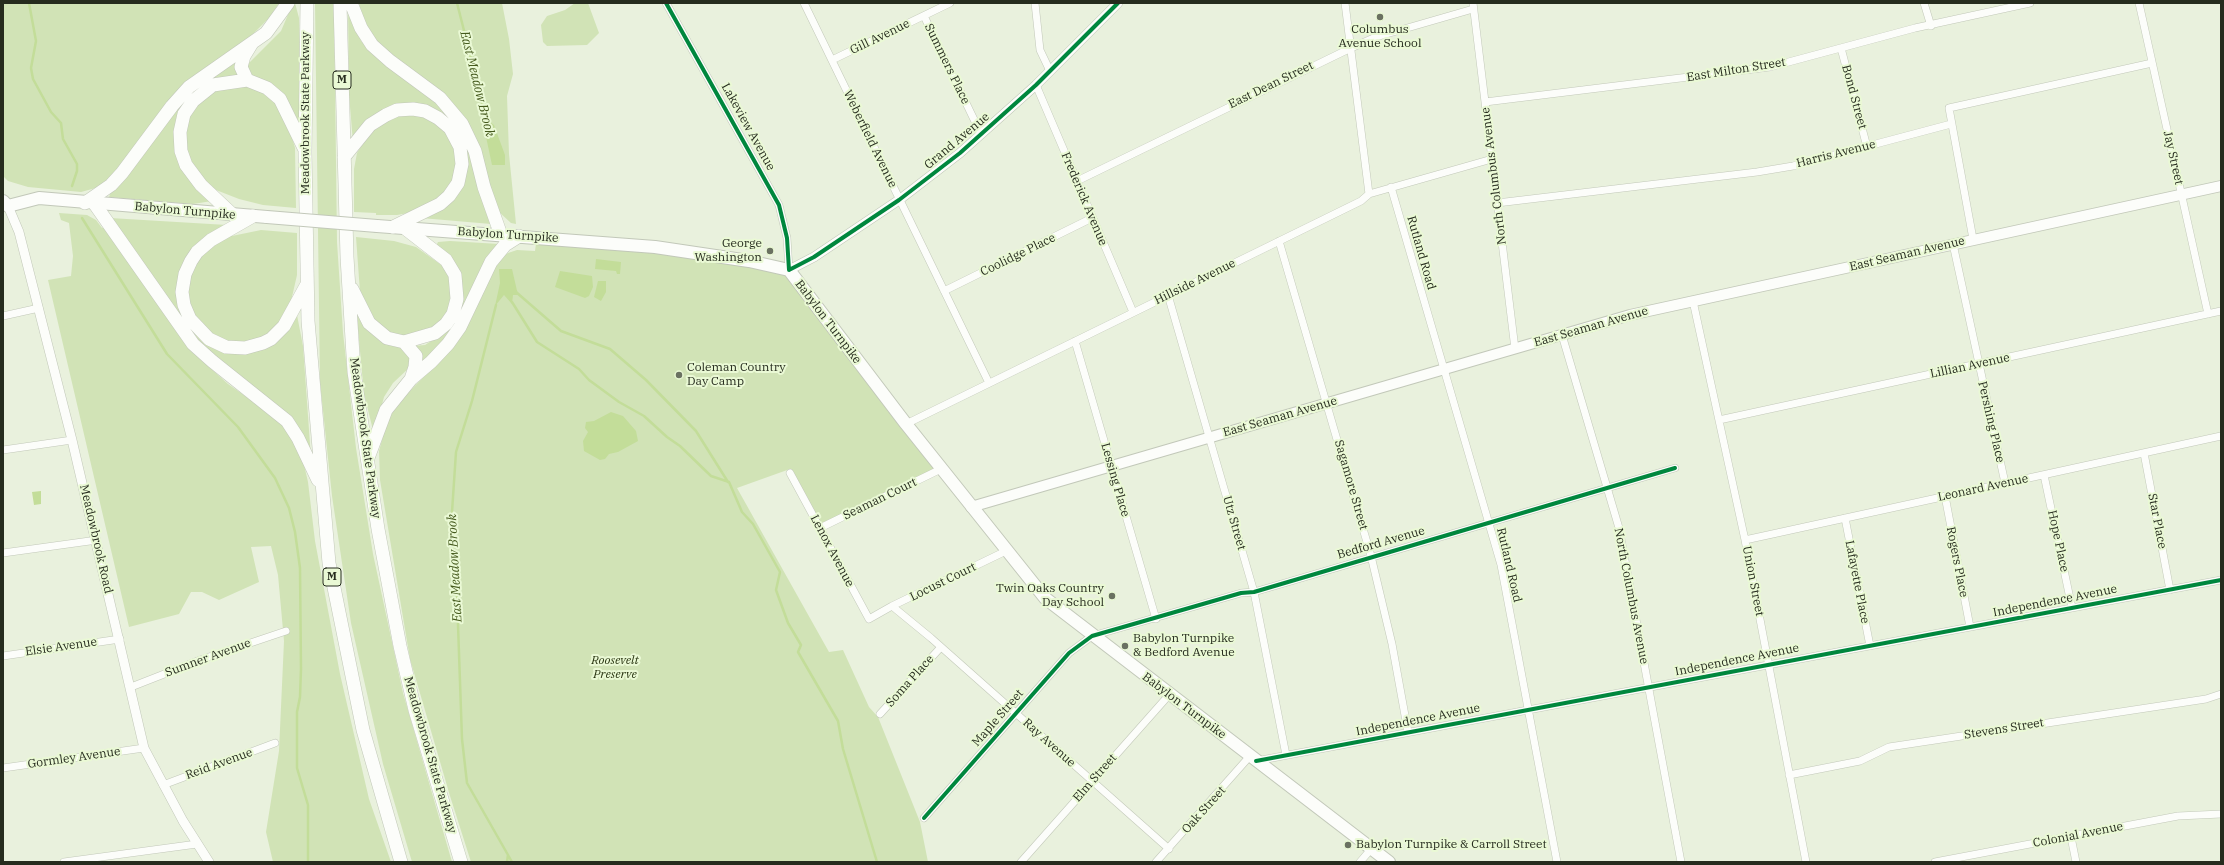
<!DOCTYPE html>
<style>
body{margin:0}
#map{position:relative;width:2224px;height:865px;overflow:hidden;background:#e9f1dd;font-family:"IBM Plex Serif",serif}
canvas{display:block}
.frame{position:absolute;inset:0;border:4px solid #262c1e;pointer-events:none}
</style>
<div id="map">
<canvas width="2224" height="865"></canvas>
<div class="frame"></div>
</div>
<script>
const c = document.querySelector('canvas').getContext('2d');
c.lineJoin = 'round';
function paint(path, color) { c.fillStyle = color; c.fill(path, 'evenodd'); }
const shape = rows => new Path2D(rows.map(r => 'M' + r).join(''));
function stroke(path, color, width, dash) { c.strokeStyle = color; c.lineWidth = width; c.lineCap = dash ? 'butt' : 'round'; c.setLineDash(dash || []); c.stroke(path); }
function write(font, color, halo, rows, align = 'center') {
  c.font = font + ' "IBM Plex Serif",serif'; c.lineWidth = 4; c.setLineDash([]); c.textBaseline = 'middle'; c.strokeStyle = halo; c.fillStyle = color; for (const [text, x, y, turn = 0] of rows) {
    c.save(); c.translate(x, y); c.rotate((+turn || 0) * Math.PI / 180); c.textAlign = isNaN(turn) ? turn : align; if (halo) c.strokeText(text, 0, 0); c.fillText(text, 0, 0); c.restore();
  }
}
paint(shape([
 [3,3,279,3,270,17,248,39,191,78,103,186,81,192,28,187,8,181,3,176],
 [293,3,295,3,299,18,301,134,294,115,247,73,246,66,281,31],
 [315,3,334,3,337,242,343,333,356,448,373,554,403,693,452,862,412,862,383,764,351,623,332,496,320,382],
 [359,3,502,3,509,39,513,74,507,96,509,154,516,224,511,223,499,212,467,121,381,49,363,21],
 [575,3,588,3,599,33,587,45,547,46,543,42,541,25,547,16,565,10],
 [348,6,361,41,378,58,426,92,464,134,491,224,421,218,457,196,465,181,462,140,409,105,353,142,349,95],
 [238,58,241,77,219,79,175,129,212,201,193,204,109,197,112,189,186,96],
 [226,85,248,85,272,97,286,116,295,148,296,208,263,205,239,199,216,190,213,193,196,173,185,148,188,118,204,97],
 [416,114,435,122,449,133,457,156,456,177,443,197,414,212,397,215,376,215,376,213,354,212,354,169,357,153,370,132,391,117],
 [59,213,87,215,96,220,102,228,106,226,188,348,228,384,275,417,289,433,302,456,308,482,315,541,340,674,369,799,391,862,273,862,266,832,279,751,284,641,278,575,271,546,251,547,259,582,219,600,202,592,191,592,179,614,129,627,48,280,71,276,73,256,69,223,61,220],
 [110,218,227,225,194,251,182,314,194,333,216,348,241,353,297,315,303,346,311,458,302,439,193,337],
 [261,230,297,233,297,275,289,310,273,332,251,343,227,343,207,333,191,312,187,286,195,262,209,248,230,233,232,236],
 [537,236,788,269,939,468,821,526,790,469,737,488,829,652,843,650,869,707,878,717,920,822,928,862,471,862,450,796,410,659,380,480,379,451,388,418,401,400,449,351,492,270,503,256,508,253,517,250,535,251],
 [356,237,394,241,416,247,447,269,453,303,445,320,429,332,406,337,389,333,369,317,360,292],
 [450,241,499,244,454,328,421,365,413,346,425,345,442,334,463,300,436,246,438,242],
 [356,308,412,356,410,367,393,383,384,397,374,434,364,394]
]), '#d1e3b6');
paint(shape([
 [486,119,494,125,505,155,505,165,492,165,485,132],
 [596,259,621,262,620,274,617,274,616,271,595,269],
 [499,269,512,269,518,295,513,295,512,304,504,295,495,306,500,283],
 [560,271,592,276,593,287,589,296,585,298,555,287],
 [598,281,606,281,606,292,601,301,594,297],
 [611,412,623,416,636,431,638,441,618,452,609,454,605,459,600,460,584,451,583,441,588,432,585,428,586,422,594,421],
 [41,491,41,504,34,505,32,492]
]), '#c3dd99');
stroke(shape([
 [29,3,36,41,31,68,33,79,51,112,61,123,63,139,77,164,77,171,72,186],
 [457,3,487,121],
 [82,218,167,354,238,427,275,478,289,508,295,532,300,568,301,669,300,697,297,712,297,768,308,805,308,862],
 [516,292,561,331,610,349,646,380,696,431,728,482],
 [512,302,537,342,579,369,589,380,619,402,644,416,667,437,680,446,711,476,729,482,742,512,753,524,780,572,776,590,788,623,801,645,798,652,838,721,843,749,877,862],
 [496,305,472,401,456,452,451,527,457,596,462,739,467,783,512,862],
 [507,862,508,855]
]), '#c3dd99', 2.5);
const minor = shape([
 [666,3,779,205,787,238,789,270],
 [804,3,989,383],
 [1035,3,1040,50,1050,71],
 [1345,3,1369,194],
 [1473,3,1515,349],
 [1924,3,1931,26],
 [2139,3,2208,314],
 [924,16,981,134],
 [1841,48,1867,147],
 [832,60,950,3],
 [1036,85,1133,312],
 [1485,102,1770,67,1915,28,2030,3],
 [1077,181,1351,48,1376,37,1473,9],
 [1391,187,1501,565,1557,862],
 [1497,203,1757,172,1793,166,1951,124],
 [1973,239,1949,108,2152,63],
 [1279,241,1371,556,1392,644,1408,732],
 [1953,244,2005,483],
 [944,291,1092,218],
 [1168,295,1254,592,1286,755],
 [1693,301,1745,540,1806,862],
 [3,316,39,308],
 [1562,335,1619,528,1681,862],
 [1075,341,1156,619],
 [1719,420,2221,311],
 [906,424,1361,201,1369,194,1492,159],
 [3,450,72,440],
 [2144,453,2170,590],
 [790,473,869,619,892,606,1006,551],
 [2044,475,2072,608],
 [1945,496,1970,627],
 [1845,518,1870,646],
 [820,528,941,469],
 [1745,540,2221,436],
 [3,553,97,540],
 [892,606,931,638,1169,849],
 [3,656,120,639],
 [131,687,200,660,286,631],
 [880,714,941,647],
 [1256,761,2221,580],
 [3,768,144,748],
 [1789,775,1860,761,1889,747,2206,699,2221,694],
 [163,785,275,743],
 [924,818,1069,653,1092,636,1241,593,1254,592,1675,468],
 [2071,837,2076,862],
 [64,862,197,844],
 [1021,862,1169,695],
 [1156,862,1250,756],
 [1360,862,1372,848],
 [1935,862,2178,816,2221,814]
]);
const tertiary = shape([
 [8,206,19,232,72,440,144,748,183,821,209,862],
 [789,270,814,257,899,200,960,153,1036,85,1118,3]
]);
const secondary = shape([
 [971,507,1630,315,2221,186]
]);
const primary = shape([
 [3,201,8,206,39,198,267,217],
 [377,226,655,247,749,261,789,270,906,424,1045,598,1389,862]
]);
const motorway = shape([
 [307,3,305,152,308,321,329,563,363,730,401,862],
 [340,3,347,257,354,372,378,529,400,646,415,710,461,862],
 [351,3,361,28,372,45,390,61,440,98,462,124,475,151,484,187,501,235],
 [247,80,241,67,244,56,252,43],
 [344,157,370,125,386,115,397,110,413,109,425,111,438,118,450,128,460,147,462,164,458,183,449,196,440,204,393,227],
 [85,203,111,185,122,173,172,106,189,87,266,33,288,3],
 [94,203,193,344,212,361,287,421,298,438,318,480],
 [233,215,201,185,186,165,181,151,180,132,184,114,193,101,213,85,247,80,267,88,280,99,304,148],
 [253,216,211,240,197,252,191,261,185,274,182,292,184,305,190,319,209,339,226,347,245,348,263,343,271,339,284,326,306,286],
 [352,289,369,323,387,338,404,342,435,333,446,324,453,314,457,299,455,275,446,260,406,229],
 [404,342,416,356,415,367,411,379],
 [368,458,386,410,411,379,431,362,448,344,460,327,491,262,505,245,519,236]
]);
stroke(minor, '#c2c8b9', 8);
stroke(tertiary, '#c2c8b9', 10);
stroke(secondary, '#c2c8b9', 12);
stroke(primary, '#c2c8b9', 14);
stroke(motorway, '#c2c8b9', 14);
stroke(minor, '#fcfdfa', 7);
stroke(tertiary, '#fcfdfa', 9);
stroke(secondary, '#fcfdfa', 10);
stroke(primary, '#fcfdfa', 12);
stroke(motorway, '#fcfdfa', 13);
const primaryBridge = shape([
 [267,217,377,226]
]);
stroke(primaryBridge, '#c2c8b9', 14, []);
stroke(primaryBridge, '#fcfdfa', 12);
stroke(shape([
 [666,3,779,205,787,238,789,270,814,257,899,200,960,153,1036,85,1118,3],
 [1256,761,2221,580],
 [924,818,1069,653,1092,636,1241,593,1254,592,1675,468]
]), '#00873e', 4);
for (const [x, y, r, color] of [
 [1380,17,4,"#6a7161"],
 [770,251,4,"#6a7161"],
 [679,375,4,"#6a7161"],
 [1112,596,4,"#6a7161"],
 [1125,646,4,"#6a7161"],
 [1348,845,4,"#6a7161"]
]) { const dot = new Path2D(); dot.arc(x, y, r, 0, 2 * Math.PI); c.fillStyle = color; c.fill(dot); stroke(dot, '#eaf9d5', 1.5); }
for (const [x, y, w] of [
 [342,80,18],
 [332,577,18]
]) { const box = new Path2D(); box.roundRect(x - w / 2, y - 9, w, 18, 3); c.fillStyle = '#eaf9d5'; c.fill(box); stroke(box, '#262c1e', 1); }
write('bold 11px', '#262c1e', null, [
 ["M",342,80],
 ["M",332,577]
]);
write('12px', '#262c1e', '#eaf9d5', [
 ["Columbus",1380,30,"center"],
 ["Avenue School",1380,44,"center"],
 ["George",762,244,"right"],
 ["Washington",762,258,"right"],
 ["Coleman Country",687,368],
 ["Day Camp",687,382],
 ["Twin Oaks Country",1104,589,"right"],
 ["Day School",1104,603,"right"],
 ["Babylon Turnpike",1133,639],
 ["& Bedford Avenue",1133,653],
 ["Babylon Turnpike & Carroll Street",1356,845]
], 'left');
write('12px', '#262c1e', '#eaf9d5', [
 ["Gill Avenue",880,37,-26],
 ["Summers Place",947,64,64],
 ["East Milton Street",1736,70,-9],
 ["East Dean Street",1271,85,-26],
 ["Bond Street",1854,97,75],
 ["Meadowbrook State Parkway",306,113,-90],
 ["Lakeview Avenue",748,127,61],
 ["Weberfield Avenue",870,139,64],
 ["Grand Avenue",957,141,-40],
 ["Harris Avenue",1836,154,-14],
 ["Jay Street",2173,158,77],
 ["North Columbus Avenue",1494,176,-97],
 ["Frederick Avenue",1084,199,67],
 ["Babylon Turnpike",185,211,5],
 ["Babylon Turnpike",508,235,4],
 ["Rutland Road",1421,253,74],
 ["East Seaman Avenue",1907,254,-13],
 ["Coolidge Place",1018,255,-26],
 ["Hillside Avenue",1195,282,-26],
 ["Babylon Turnpike",828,322,53],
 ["East Seaman Avenue",1591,327,-16],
 ["Lillian Avenue",1970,366,-12],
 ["East Seaman Avenue",1280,417,-16],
 ["Pershing Place",1991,422,77],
 ["Meadowbrook State Parkway",365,438,82],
 ["Lessing Place",1115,480,74],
 ["Sagamore Street",1351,485,74],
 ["Leonard Avenue",1983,488,-12],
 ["Seaman Court",880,499,-26],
 ["Star Place",2157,521,79],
 ["Utz Street",1234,523,74],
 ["Meadowbrook Road",96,539,77],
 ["Hope Place",2058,541,78],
 ["Bedford Avenue",1381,543,-16],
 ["Lenox Avenue",832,551,62],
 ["Rogers Place",1957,562,79],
 ["Rutland Road",1509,565,77],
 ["Union Street",1753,581,79],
 ["Locust Court",943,582,-26],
 ["Lafayette Place",1857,582,79],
 ["North Columbus Avenue",1631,596,79],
 ["Independence Avenue",2055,601,-11],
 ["Elsie Avenue",61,647,-8],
 ["Sumner Avenue",208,658,-20],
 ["Independence Avenue",1737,660,-11],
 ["Soma Place",910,681,-48],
 ["Babylon Turnpike",1184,706,37],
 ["Maple Street",998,718,-49],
 ["Independence Avenue",1418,720,-11],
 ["Stevens Street",2004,729,-9],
 ["Ray Avenue",1049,743,42],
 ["Meadowbrook State Parkway",430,755,74],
 ["Gormley Avenue",74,758,-8],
 ["Reid Avenue",219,764,-20],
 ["Elm Street",1095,778,-49],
 ["Oak Street",1204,810,-48],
 ["Colonial Avenue",2078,835,-11]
]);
write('italic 12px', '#283410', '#eaf9d5', [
 ["Roosevelt",615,661],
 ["Preserve",615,675]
]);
write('italic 13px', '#455a1d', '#eaf9d5', [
 ["East Meadow Brook",477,84,76],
 ["East Meadow Brook",455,568,-93]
]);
</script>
